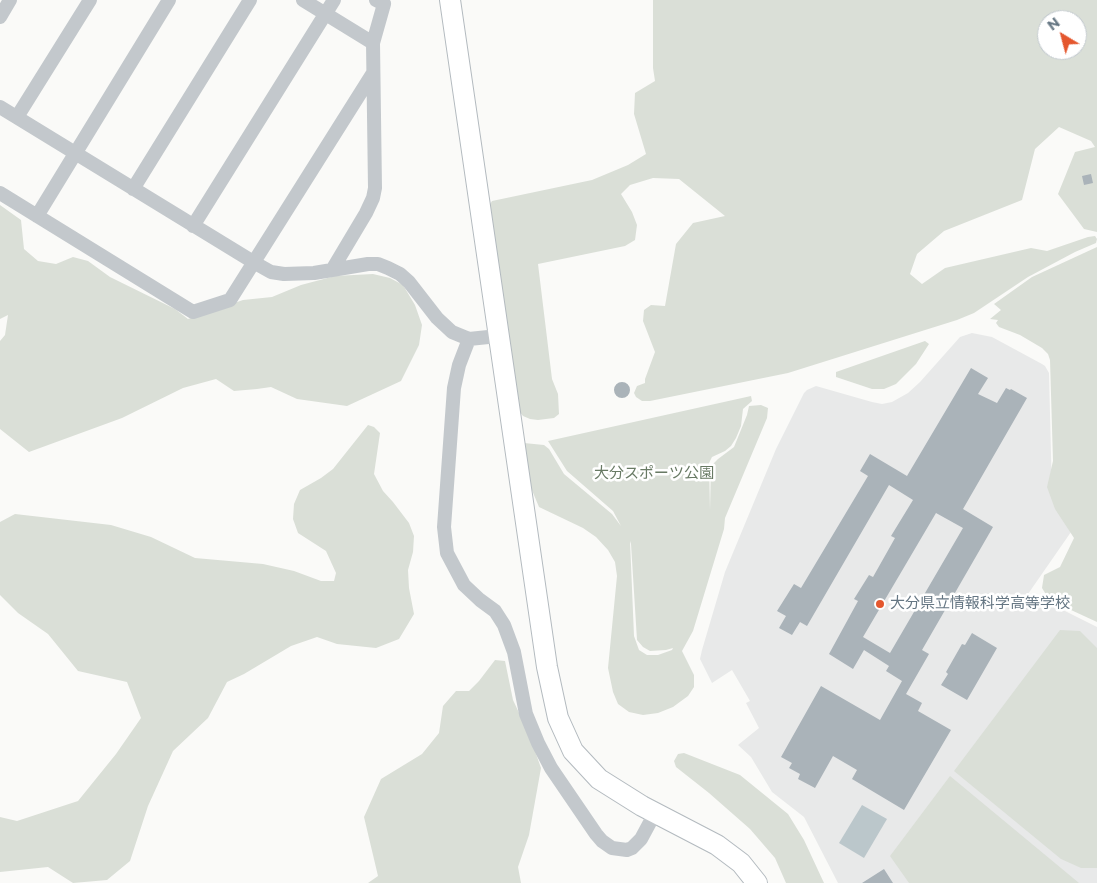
<!DOCTYPE html>
<meta charset="utf-8">
<style>
body{margin:0}
#map{position:relative;width:1097px;height:883px;overflow:hidden;background:#fafaf8;font-family:Montserrat,sans-serif}
canvas{display:block}
.north{position:absolute;left:1037px;top:10px;width:50px;height:50px;box-sizing:border-box;background:#fff;border:1px solid #c1c8cd;border-radius:50%;rotate:323deg;font-size:14px;font-weight:700;line-height:20px;text-align:center;color:#657683}
.north::after{content:'';display:block;margin:auto;width:18px;height:22px;background:#e4572e;clip-path:polygon(50% 0,100% 100%,50% 72%,0 100%)}
</style>
<div id="map">
<canvas width="1097" height="883"></canvas>
<div class="north">N</div>
</div>
<script>
const c = document.querySelector('canvas').getContext('2d');
c.lineJoin = 'round';
function paint(path, color) { c.fillStyle = color; c.fill(path, 'evenodd'); }
const shape = rows => new Path2D(rows.map(r => 'M' + r).join(''));
function stroke(path, color, width, dash) { c.strokeStyle = color; c.lineWidth = width; c.lineCap = dash ? 'butt' : 'round'; c.setLineDash(dash || []); c.stroke(path); }
function write(font, color, halo, rows, align = 'center') {
  c.font = font + ' Montserrat,"Noto Sans JP",sans-serif'; c.lineWidth = 5; c.setLineDash([]); c.textBaseline = 'middle'; c.strokeStyle = halo; c.fillStyle = color; for (const [text, x, y, turn = 0] of rows) {
    c.save(); c.translate(x, y); c.rotate((+turn || 0) * Math.PI / 180); c.textAlign = isNaN(turn) ? turn : align; if (halo) c.strokeText(text, 0, 0); c.fillText(text, 0, 0); c.restore();
  }
}
paint(shape([
 [972,333,992,337,1042,364,1045,366,1049,373,1052,495,1071,532,1028,594,1028,600,1059,608,1097,627,1097,883,838,883,804,817,772,792,751,757,738,745,759,728,746,703,750,701,739,682,732,670,712,683,700,659,702,650,725,572,776,449,804,393,807,390,816,386,872,402,882,404,892,402,908,393,920,382,960,337]
]), '#e8e9e9');
paint(shape([
 [653,0,1097,0,1097,232,1084,229,1058,194,1075,152,1095,147,1091,141,1059,127,1035,149,1022,200,944,231,917,254,910,274,922,284,945,268,1031,248,1047,251,1088,237,1095,236,1097,239,1096,243,1075,252,1028,277,974,313,957,320,788,373,650,401,642,401,636,397,634,393,637,386,645,383,645,379,655,352,643,321,644,310,651,305,665,306,676,244,693,223,725,216,679,179,653,178,630,185,621,194,632,212,637,225,635,240,625,246,538,264,552,379,558,394,559,414,554,418,538,420,530,419,523,416,515,406,486,211,492,201,592,180,628,165,646,154,634,114,635,93,655,81,653,68],
 [1047,20,1077,20,1077,50,1047,50],
 [0,205,21,220,24,249,38,261,56,264,73,257,88,261,110,277,175,309,188,319,243,300,272,297,301,285,335,276,373,274,390,278,403,285,415,305,422,325,419,345,401,381,347,406,297,399,271,387,257,389,234,391,216,379,183,388,122,418,29,452,0,429,0,341,5,335,8,315,0,319],
 [1097,247,1097,622,1058,604,1047,596,1042,588,1044,575,1060,567,1074,538,1055,509,1047,487,1053,461,1050,360,1048,354,1042,348,1020,335,999,327,996,323,998,320,990,319,1001,310,994,304,1032,277],
 [925,341,929,344,916,364,896,384,884,389,872,389,836,377,836,372],
 [751,396,752,401,743,409,741,426,736,438,731,446,725,451,712,457,709,463,710,510,711,466,718,459,734,447,747,415,749,406,761,405,768,408,767,418,725,518,724,529,693,631,682,651,694,675,694,687,688,696,673,707,658,713,643,715,629,712,618,704,613,692,608,668,617,576,615,562,608,550,596,537,583,528,539,507,529,483,524,443,544,445,549,449,564,474,612,514,621,526,613,511,567,471,548,441],
 [630,541,631,544,637,640,643,647,650,651,666,650,673,648,672,650,658,655,647,655,639,650,634,636],
 [368,425,374,427,380,433,374,474,383,491,393,502,409,523,414,536,413,552,408,570,409,588,414,614,399,639,376,648,337,644,317,637,291,646,244,674,227,682,208,718,173,751,148,806,130,861,107,880,73,883,48,867,0,872,0,817,17,821,78,801,116,754,141,718,127,682,78,671,48,634,18,613,0,595,0,522,15,514,111,525,151,537,195,558,263,564,294,571,321,581,334,581,336,573,326,551,298,533,293,519,294,504,300,490,321,478,333,469],
 [1060,630,1080,631,1097,648,1097,868,1081,868,1061,859,954,771],
 [495,660,505,661,513,700,529,734,541,768,529,835,518,867,521,883,368,883,378,876,364,817,381,779,422,754,439,733,443,706,456,691,469,691,479,681],
 [684,753,740,775,788,814,804,840,824,883,786,883,775,858,750,829,709,793,676,767,674,761,678,754],
 [950,776,1079,883,909,883,890,856]
]), '#dadfd7');
paint(shape([
 [862,805,887,819,864,858,839,843]
]), '#bbc7cb');
paint(shape([
 [1091,174,1093,183,1084,185,1082,176],
 [971,368,988,378,978,394,997,403,1006,388,1010,390,1011,389,1027,398,963,509,993,527,922,650,929,654,906,694,922,703,918,711,951,730,904,810,852,779,857,770,833,756,815,788,798,779,800,774,789,768,792,763,781,757,821,686,880,720,902,681,886,671,889,666,864,650,853,669,829,654,858,601,854,599,869,575,873,577,895,538,891,536,913,500,889,485,807,626,800,622,792,635,779,628,786,616,777,611,794,584,801,588,868,476,860,471,870,454,907,476],
 [936,513,963,528,890,653,863,637],
 '614 390a8 8 0 1 1 16 0a8 8 0 1 1-16 0Z',
 [972,633,997,648,967,700,941,685,948,674,946,672,962,644,965,645],
 [884,869,893,883,862,883]
]), '#aab3b9');
const secondary = shape([
 [450,0,547,667,558,718,573,751,599,779,642,806,717,845,741,863,757,883]
]);
stroke(secondary, '#b3babf', 22);
stroke(shape([
 [303,0,373,43],
 [0,17,10,0],
 [0,107,255,263,271,272,284,274,314,273,368,264,378,264,388,268,400,274,409,282,437,318,452,332,469,339,498,336],
 [17,117,90,0],
 [133,189,250,0],
 [0,193,193,312,230,300,373,73],
 [37,216,169,0],
 [193,226,334,0],
 [332,270,366,213,373,198,375,188,373,43,384,4,376,0],
 [469,339,459,365,454,388,444,527,447,553,464,585,480,600,495,611,504,625,514,652,526,714,538,743,551,768,596,834,602,841,612,848,627,850,632,848,641,839,655,813]
]), '#c3c8cc', 14);
stroke(secondary, '#fff', 20);
for (const [x, y, r, color] of [
 [880,604,5,"#e4572e"]
]) { const dot = new Path2D(); dot.arc(x, y, r, 0, 2 * Math.PI); c.fillStyle = color; c.fill(dot); stroke(dot, '#fff', 2); }
write('15px', '#687a64', '#fff', [
 ["大分スポーツ公園",654,474]
]);
write('15px', '#657683', '#fff', [
 ["大分県立情報科学高等学校",890,604]
], 'left');
</script>
